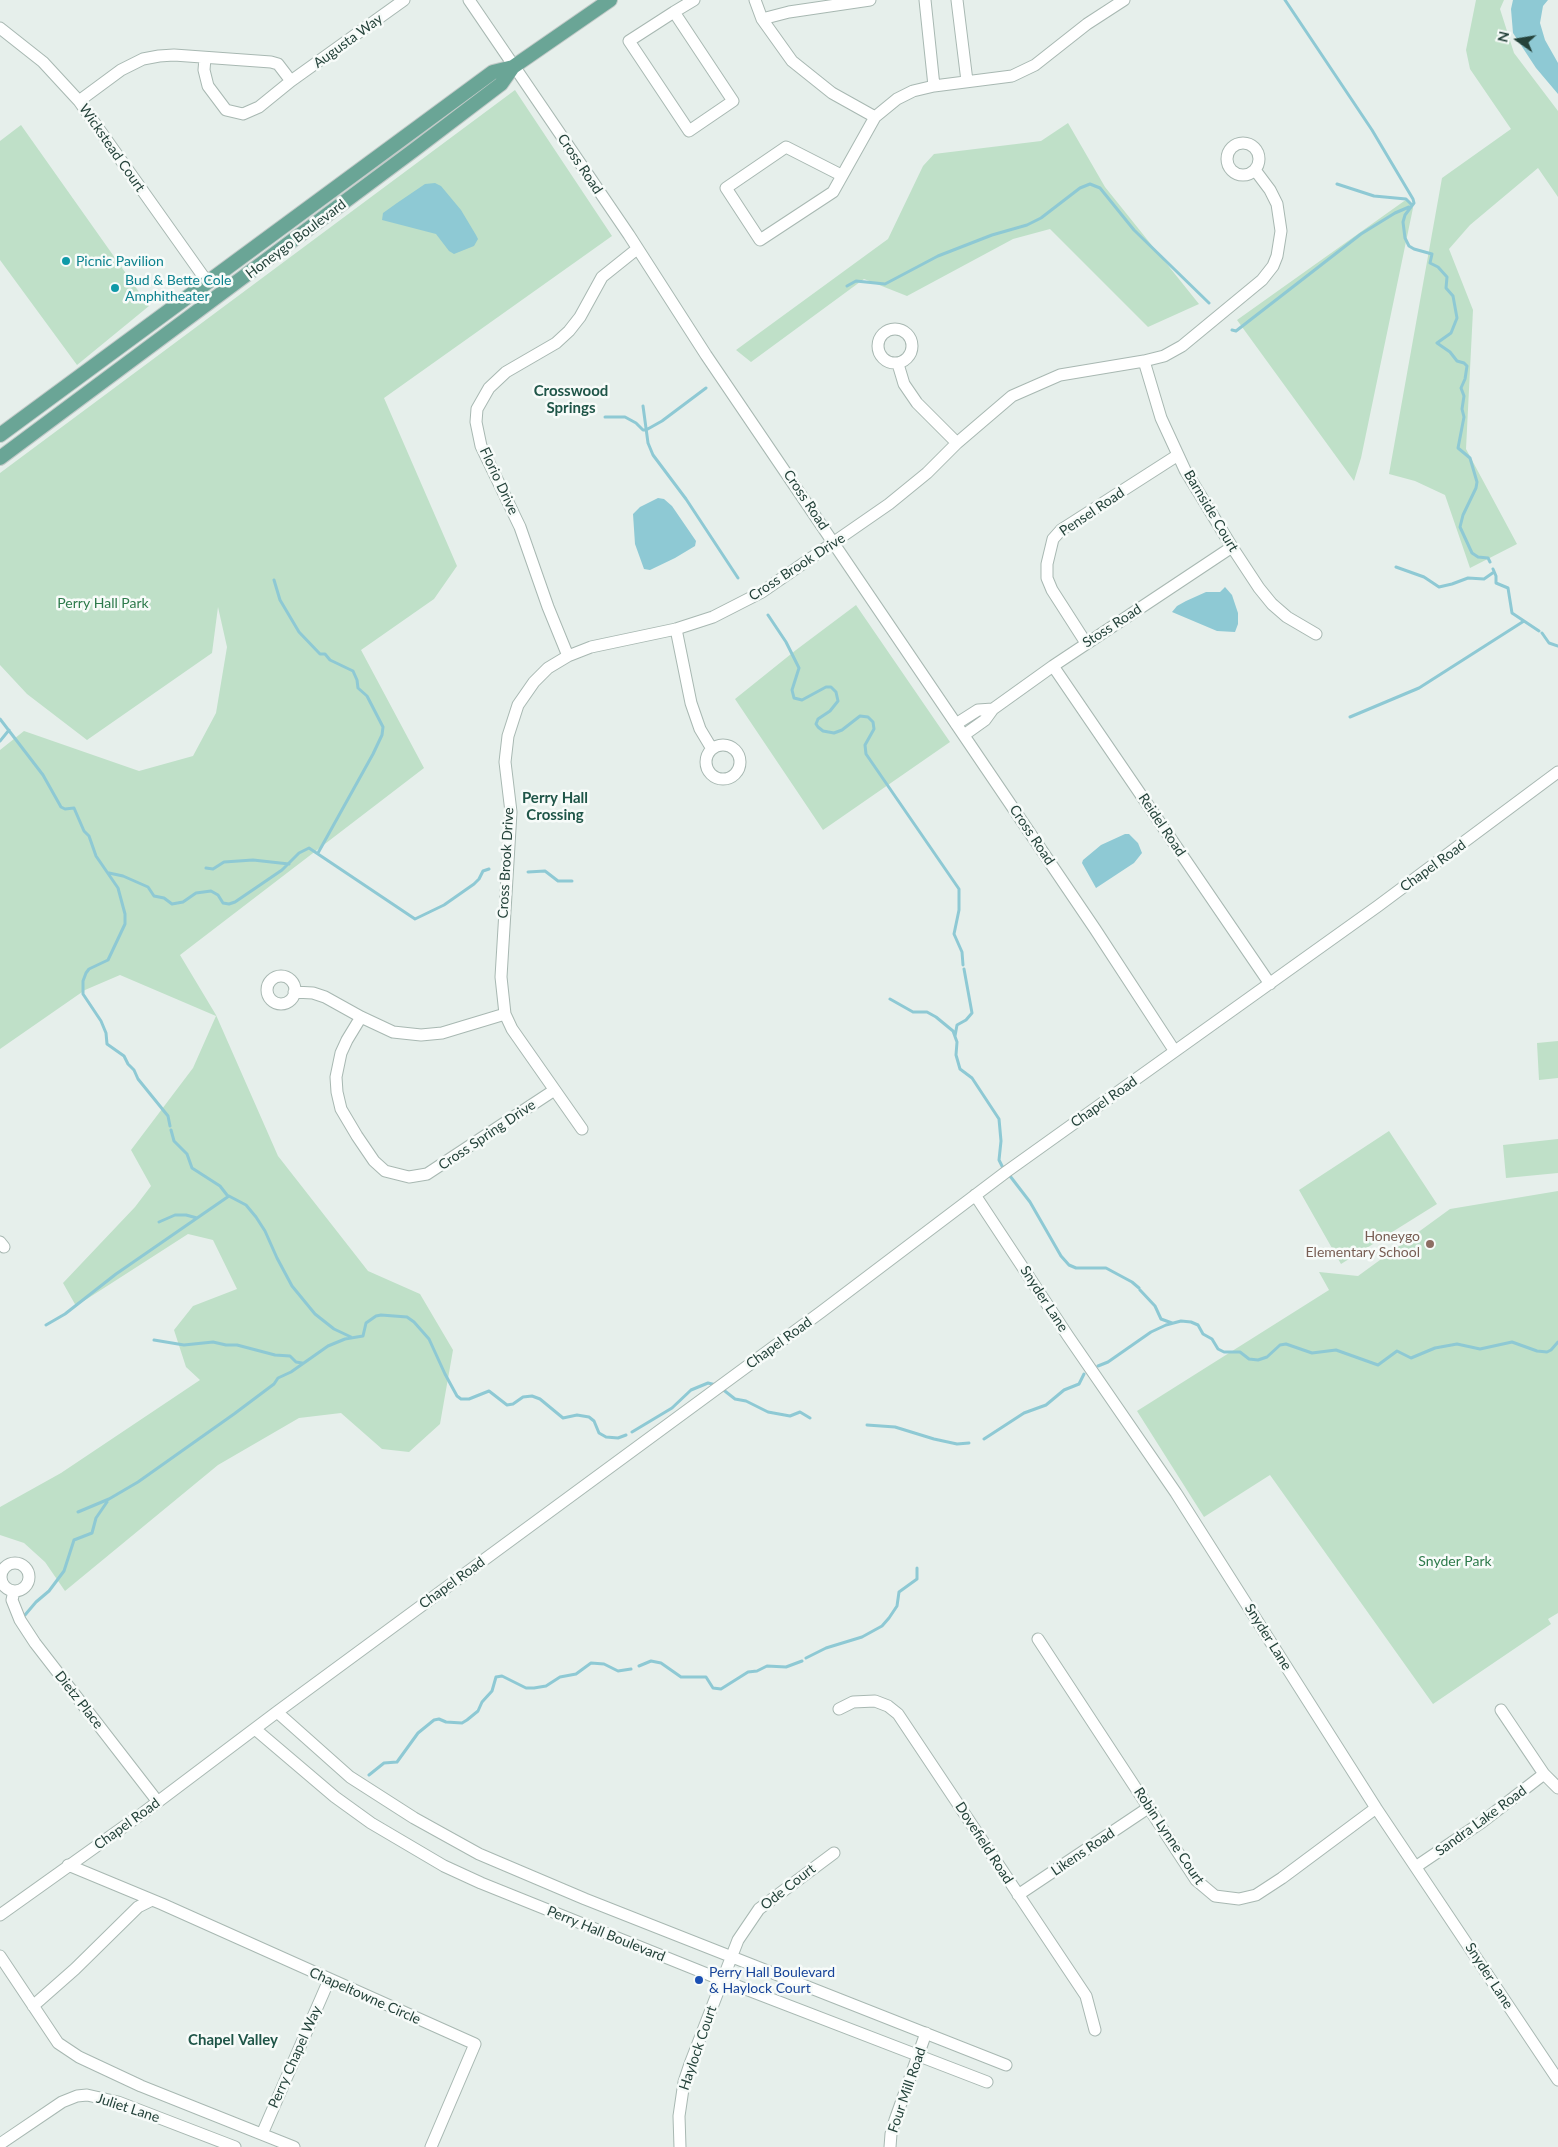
<!DOCTYPE html>
<style>
body{margin:0}
#map{position:relative;width:1558px;height:2147px;overflow:hidden;background:#e6efeb;font-family:Lato,sans-serif}
canvas{display:block}
.north{position:absolute;left:1493px;top:15px;width:50px;height:50px;-webkit-text-stroke:4px #f7fbf9;paint-order:stroke;rotate:283deg;font-size:14px;font-weight:700;line-height:20px;text-align:center;color:#24423a}
.north::after{content:'';display:block;margin:auto;width:18px;height:22px;background:#24423a;clip-path:polygon(50% 0,100% 100%,50% 72%,0 100%)}
</style>
<div id="map">
<canvas width="1558" height="2147"></canvas>
<div class="north">N</div>
</div>
<script>
const c = document.querySelector('canvas').getContext('2d');
c.lineJoin = 'round';
function paint(path, color) { c.fillStyle = color; c.fill(path, 'evenodd'); }
const shape = rows => new Path2D(rows.map(r => 'M' + r).join(''));
function stroke(path, color, width, dash) { c.strokeStyle = color; c.lineWidth = width; c.lineCap = dash ? 'butt' : 'round'; c.setLineDash(dash || []); c.stroke(path); }
function write(font, color, halo, rows, align = 'center') {
  c.font = font + ' Lato,sans-serif'; c.lineWidth = 5; c.setLineDash([]); c.textBaseline = 'middle'; c.strokeStyle = halo; c.fillStyle = color; for (const [text, x, y, turn = 0] of rows) {
    c.save(); c.translate(x, y); c.rotate((+turn || 0) * Math.PI / 180); c.textAlign = isNaN(turn) ? turn : align; if (halo) c.strokeText(text, 0, 0); c.fillText(text, 0, 0); c.restore();
  }
}
paint(shape([
 [1476,0,1504,0,1500,9,1514,53,1558,111,1558,197,1538,168,1470,225,1449,249,1473,310,1466,449,1517,544,1470,568,1445,495,1415,481,1389,474,1442,178,1511,129,1470,69,1466,50],
 [515,90,612,236,384,398,457,566,434,599,361,650,424,768,180,955,216,1015,278,1156,368,1271,420,1294,453,1350,440,1424,409,1452,382,1449,341,1413,299,1418,218,1465,65,1591,45,1562,24,1543,0,1535,0,1507,61,1473,200,1380,186,1367,174,1330,193,1306,237,1289,213,1240,188,1234,76,1306,63,1283,135,1207,151,1186,131,1150,193,1068,216,1016,120,975,85,990,0,1049,0,750,24,731,139,771,193,756,216,713,227,647,218,607,212,653,87,740,27,694,0,665,0,473],
 [1068,123,1105,187,1199,304,1148,327,1050,229,1013,239,907,296,864,279,751,362,736,350,888,239,923,166,934,154,1041,141],
 [21,125,149,306,77,365,0,260,0,141],
 [1407,199,1413,208,1361,458,1354,481,1237,320],
 [856,605,950,742,823,830,735,699,796,650],
 [1558,1041,1558,1078,1539,1080,1537,1043],
 [1389,1131,1437,1204,1341,1264,1299,1190],
 [1558,1139,1558,1173,1506,1178,1503,1145],
 [1558,1191,1558,1613,1548,1619,1551,1624,1433,1704,1270,1475,1204,1517,1137,1411,1329,1290,1319,1272,1358,1276,1450,1209]
]), '#bfe0c8');
paint(shape([
 [1513,0,1548,0,1543,6,1540,23,1545,40,1558,63,1558,94,1536,68,1513,33,1511,9],
 [435,183,441,186,461,210,476,235,478,239,474,246,454,254,449,251,436,234,382,220,383,213,397,203,425,184],
 [658,498,664,499,672,506,696,541,695,546,675,558,650,570,644,569,635,544,633,514,640,507],
 [1225,587,1232,595,1238,613,1238,624,1235,632,1217,631,1172,612,1177,606,1186,601,1206,592,1220,592],
 [1125,834,1129,834,1138,843,1142,853,1134,863,1096,888,1082,863,1083,860,1101,845]
]), '#8ec9d4');
stroke(shape([
 [1285,0,1372,130,1413,199,1414,203,1405,215,1403,222,1405,238,1409,246,1414,249,1432,254,1430,263,1438,267,1447,277,1446,288,1453,296,1457,318,1451,333,1437,343,1450,352,1457,361,1464,363,1467,366,1465,379,1461,388,1464,396,1462,409,1464,417,1458,448,1470,458,1477,482,1476,488,1463,515,1460,527,1472,553,1478,557,1488,558,1490,562],
 [1337,184,1374,196,1406,199,1412,205],
 [847,286,856,281,885,284,938,256,992,235,1027,225,1041,218,1080,188,1090,184,1100,188,1134,230,1209,303],
 [1232,330,1236,331,1361,234,1395,213,1409,207],
 [643,406,648,443,653,455,686,499,738,578],
 [605,417,625,417,636,423,643,430,646,430],
 [646,430,662,421,706,388],
 [1396,567,1424,577,1439,587,1452,584,1468,578,1484,579,1494,572],
 [1493,569,1496,576,1496,583,1508,588,1512,613,1539,631],
 [274,580,280,600,299,632,320,654,325,654,330,660,353,671,357,680,358,688,367,696,383,727,382,735,373,754,318,853],
 [768,615,786,642,799,668,792,690,794,698,802,700,826,687,831,687,836,692,838,701,830,711,818,719,816,724,818,727,823,731,834,733,842,730,860,716,868,717,873,722,874,729,865,745,866,754,959,889,959,910,954,934,962,952,963,965],
 [1542,633,1549,643,1558,646],
 [1350,717,1419,688,1524,621],
 [0,719,43,775,61,807,65,809,74,808,84,831,89,836,96,856,118,888,125,914,125,924,108,960,89,969,86,973,83,981,83,994,101,1021,106,1033,107,1044,124,1056,128,1064,134,1070,138,1079,168,1116,170,1126],
 [0,741,9,730],
 [206,868,213,869,224,862,253,860,289,864],
 [528,872,545,871,558,881,572,881],
 [109,873,123,876,148,887,154,896,164,898,172,904,183,902,196,893,211,891,218,895,223,903,229,904,235,902,282,870,299,853,309,848,415,919,444,905,474,884,479,879,483,871,489,869],
 [890,999,913,1012,927,1012,936,1017,953,1031,957,1042,956,1055,960,1069,972,1078,999,1119,1001,1141,999,1160,1003,1168],
 [955,1036,957,1025,966,1020,972,1013,964,969],
 [171,1130,174,1141,187,1154,192,1168,220,1186,227,1195,246,1205,256,1217,265,1231,277,1258,292,1286,315,1314,334,1329,351,1337],
 [1010,1176,1030,1202,1061,1256,1069,1265,1076,1268,1106,1268,1132,1282,1139,1288],
 [159,1222,175,1215,186,1215,197,1218],
 [1140,1290,1155,1306,1161,1319,1172,1323],
 [46,1325,65,1314,116,1274,229,1196],
 [154,1340,184,1345,213,1342,226,1345,237,1345,275,1355,290,1356,296,1362,302,1363],
 [1098,1366,1108,1362,1151,1332,1166,1325,1181,1321,1191,1322,1198,1325,1203,1334,1212,1339,1218,1349,1224,1352,1240,1352,1249,1359,1258,1360,1267,1357,1280,1345,1286,1344,1312,1353,1336,1350,1378,1365,1397,1351,1411,1358,1435,1348,1457,1344,1480,1349,1512,1342,1537,1351,1547,1352,1551,1350,1558,1342],
 [721,1388,735,1399,746,1401,768,1412,790,1416,800,1412,810,1418],
 [867,1425,895,1427,934,1439,957,1444,969,1443],
 [632,1432,672,1408,691,1390,708,1383,716,1385],
 [984,1439,1024,1413,1046,1405,1064,1390,1079,1384,1084,1374],
 [78,1512,109,1499,138,1482,234,1414,274,1384,278,1378,291,1372,328,1346,345,1339,363,1336,366,1323,376,1316,381,1315,407,1317,414,1322,429,1339,445,1374,457,1396,461,1399,469,1399,489,1391,507,1405,513,1404,523,1397,532,1396,540,1399,563,1418,577,1415,589,1417,594,1421,599,1433,606,1437,618,1438,626,1435],
 [25,1615,36,1602,49,1591,64,1571,74,1540,92,1533,96,1518,107,1502],
 [806,1658,826,1648,862,1637,882,1626,889,1618,897,1606,899,1592,917,1579,917,1568],
 [639,1666,651,1661,661,1663,681,1677,706,1677,713,1688,721,1689,748,1672,757,1671,767,1666,786,1667,802,1661],
 [369,1775,384,1763,397,1762,418,1733,434,1720,439,1719,446,1722,462,1723,467,1720,478,1711,482,1702,492,1691,496,1677,502,1676,526,1688,534,1688,546,1686,560,1677,576,1674,591,1663,604,1664,618,1671,631,1669]
]), '#8ec9d4', 3);
const minor = shape([
 [469,0,629,235,706,355,1095,929,1174,1050],
 [755,0,762,19,792,61,832,93,875,117],
 [925,0,934,86],
 [957,0,967,81],
 [674,12,733,101,689,131,629,41,674,12,694,0],
 [762,19,789,12,870,0],
 [0,28,43,62,79,101,208,283],
 [205,58,204,70,208,86,226,110,243,114,259,107,291,81,404,0],
 [79,101,121,70,143,59,159,56,174,55,271,62,278,64,291,81],
 '1227 159a16 16 0 1 1 32 0a16 16 0 1 1-32 0Z',
 [841,175,786,147,726,188,760,240,833,192,875,117,897,99,913,91,934,86,1012,76,1035,65,1087,24,1124,0],
 '878 346a17 17 0 1 1 34 0a17 17 0 1 1-34 0Z',
 [1144,361,1161,418,1185,470,1232,547,1259,588,1272,604,1287,617,1316,634],
 [898,364,904,384,917,403,957,443],
 [676,629,691,703,700,729,712,749],
 [1086,643,1052,590,1047,578,1047,564,1053,539,1061,530,1178,455],
 [568,656,548,607,520,527,481,446,476,422,477,409,489,388,506,372,556,343,569,331,580,317,602,277,637,249],
 [1053,666,1270,984],
 [956,724,978,710,993,709],
 [964,735,985,720,993,709,1053,666,1232,547],
 '706 762a17 17 0 1 1 34 0a17 17 0 1 1-34 0Z',
 '267 990a14 14 0 1 1 28 0a14 14 0 1 1-28 0Z',
 [294,992,313,993,325,997,361,1017,393,1032,421,1035,442,1033,505,1014],
 [361,1017,347,1040,341,1053,336,1077,337,1092,341,1109,357,1136,374,1161,385,1171,409,1177,427,1174,553,1091],
 [582,1129,512,1029,505,1014,501,977,511,812,505,762,508,736,518,705,534,682,548,668,568,656,591,647,676,629,713,617,762,592,889,504,927,473,957,443,1012,396,1060,375,1144,361,1164,356,1182,346,1262,280,1273,266,1277,256,1281,231,1277,204,1270,190,1255,170],
 [975,1195,1068,1336,1176,1493,1376,1808,1558,2080],
 [0,1242,4,1247],
 '1 1577a14 14 0 1 1 28 0a14 14 0 1 1-28 0Z',
 [14,1591,12,1600,20,1620,35,1643,158,1802],
 [1038,1639,1196,1880,1215,1896,1239,1899,1256,1895,1282,1878,1376,1808],
 [839,1709,853,1702,875,1701,888,1706,898,1714,1086,1996,1095,2030],
 [1501,1710,1544,1774,1558,1788],
 [277,1712,350,1777,414,1818,479,1854,585,1899,1006,2065],
 [255,1729,335,1797,371,1823,444,1866,481,1883,722,1980,987,2082],
 [68,1865,162,1904,475,2044,431,2147],
 [1417,1866,1482,1822,1544,1774],
 [1018,1895,1148,1808],
 [0,1915,143,1813,277,1712,821,1312,1006,1172,1378,906,1558,772],
 [0,1956,58,2043,79,2057,141,2086,294,2147],
 [33,2006,75,1969,138,1907,152,1900],
 [262,2134,329,1980],
 [0,2144,62,2102,77,2096,87,2095,118,2102,235,2147],
 [680,2147,679,2116,684,2082,690,2064,738,1940,759,1909,834,1853],
 [890,2147,891,2134,895,2120,926,2033]
]);
const major = shape([
 [0,435,493,72,513,67],
 [0,458,414,150,501,84,513,67,610,0]
]);
stroke(minor, '#a8b8b2', 13);
stroke(major, '#c2cac8', 16);
stroke(minor, '#fff', 11);
stroke(major, '#6aa596', 14);
for (const [x, y, r, color] of [
 [66,261,5,"#0f9aa8"],
 [115,288,5,"#0f9aa8"],
 [1430,1244,5,"#8d6e63"],
 [699,1980,5,"#1a4fb4"]
]) { const dot = new Path2D(); dot.arc(x, y, r, 0, 2 * Math.PI); c.fillStyle = color; c.fill(dot); stroke(dot, '#f7fbf9', 2); }
write('14px', '#24423a', '#f7fbf9', [
 ["Augusta Way",348,41,-36],
 ["Wickstead Court",112,148,55],
 ["Cross Road",580,164,56],
 ["Honeygo Boulevard",296,239,-37],
 ["Florio Drive",499,481,65],
 ["Cross Road",806,500,56],
 ["Barnside Court",1211,511,59],
 ["Pensel Road",1092,512,-34],
 ["Cross Brook Drive",797,567,-33],
 ["Stoss Road",1112,626,-33],
 ["Reidel Road",1162,825,56],
 ["Cross Road",1032,835,56],
 ["Cross Brook Drive",506,863,-87],
 ["Chapel Road",1433,866,-36],
 ["Chapel Road",1104,1102,-35],
 ["Cross Spring Drive",487,1135,-34],
 ["Snyder Lane",1044,1299,57],
 ["Chapel Road",779,1343,-36],
 ["Chapel Road",452,1583,-36],
 ["Snyder Lane",1268,1637,58],
 ["Dietz Place",79,1700,52],
 ["Sandra Lake Road",1481,1821,-36],
 ["Chapel Road",127,1824,-36],
 ["Robin Lynne Court",1169,1836,56],
 ["Dovefield Road",984,1843,57],
 ["Likens Road",1083,1852,-34],
 ["Ode Court",788,1887,-38],
 ["Perry Hall Boulevard",606,1934,22],
 ["Snyder Lane",1489,1976,57],
 ["Chapeltowne Circle",365,1996,24],
 ["Haylock Court",698,2048,-71],
 ["Perry Chapel Way",295,2057,-66],
 ["Four Mill Road",907,2090,-71],
 ["Juliet Lane",128,2108,18]
]);
write('14px', '#0d838f', '#f7fbf9', [
 ["Picnic Pavilion",76,261],
 ["Bud & Bette Cole",125,280],
 ["Amphitheater",125,296]
], 'left');
write('14px', '#2d7a4b', '#f7fbf9', [
 ["Perry Hall Park",103,603],
 ["Snyder Park",1455,1561]
]);
write('14px', '#785e54', '#f7fbf9', [
 ["Honeygo",1420,1236],
 ["Elementary School",1420,1252]
], 'right');
write('14px', '#164399', '#f7fbf9', [
 ["Perry Hall Boulevard",709,1972],
 ["& Haylock Court",709,1988]
], 'left');
write('bold 15px', '#1f5548', '#f7fbf9', [
 ["Crosswood",571,391],
 ["Springs",571,408],
 ["Perry Hall",555,798],
 ["Crossing",555,815],
 ["Chapel Valley",233,2040]
]);
</script>
